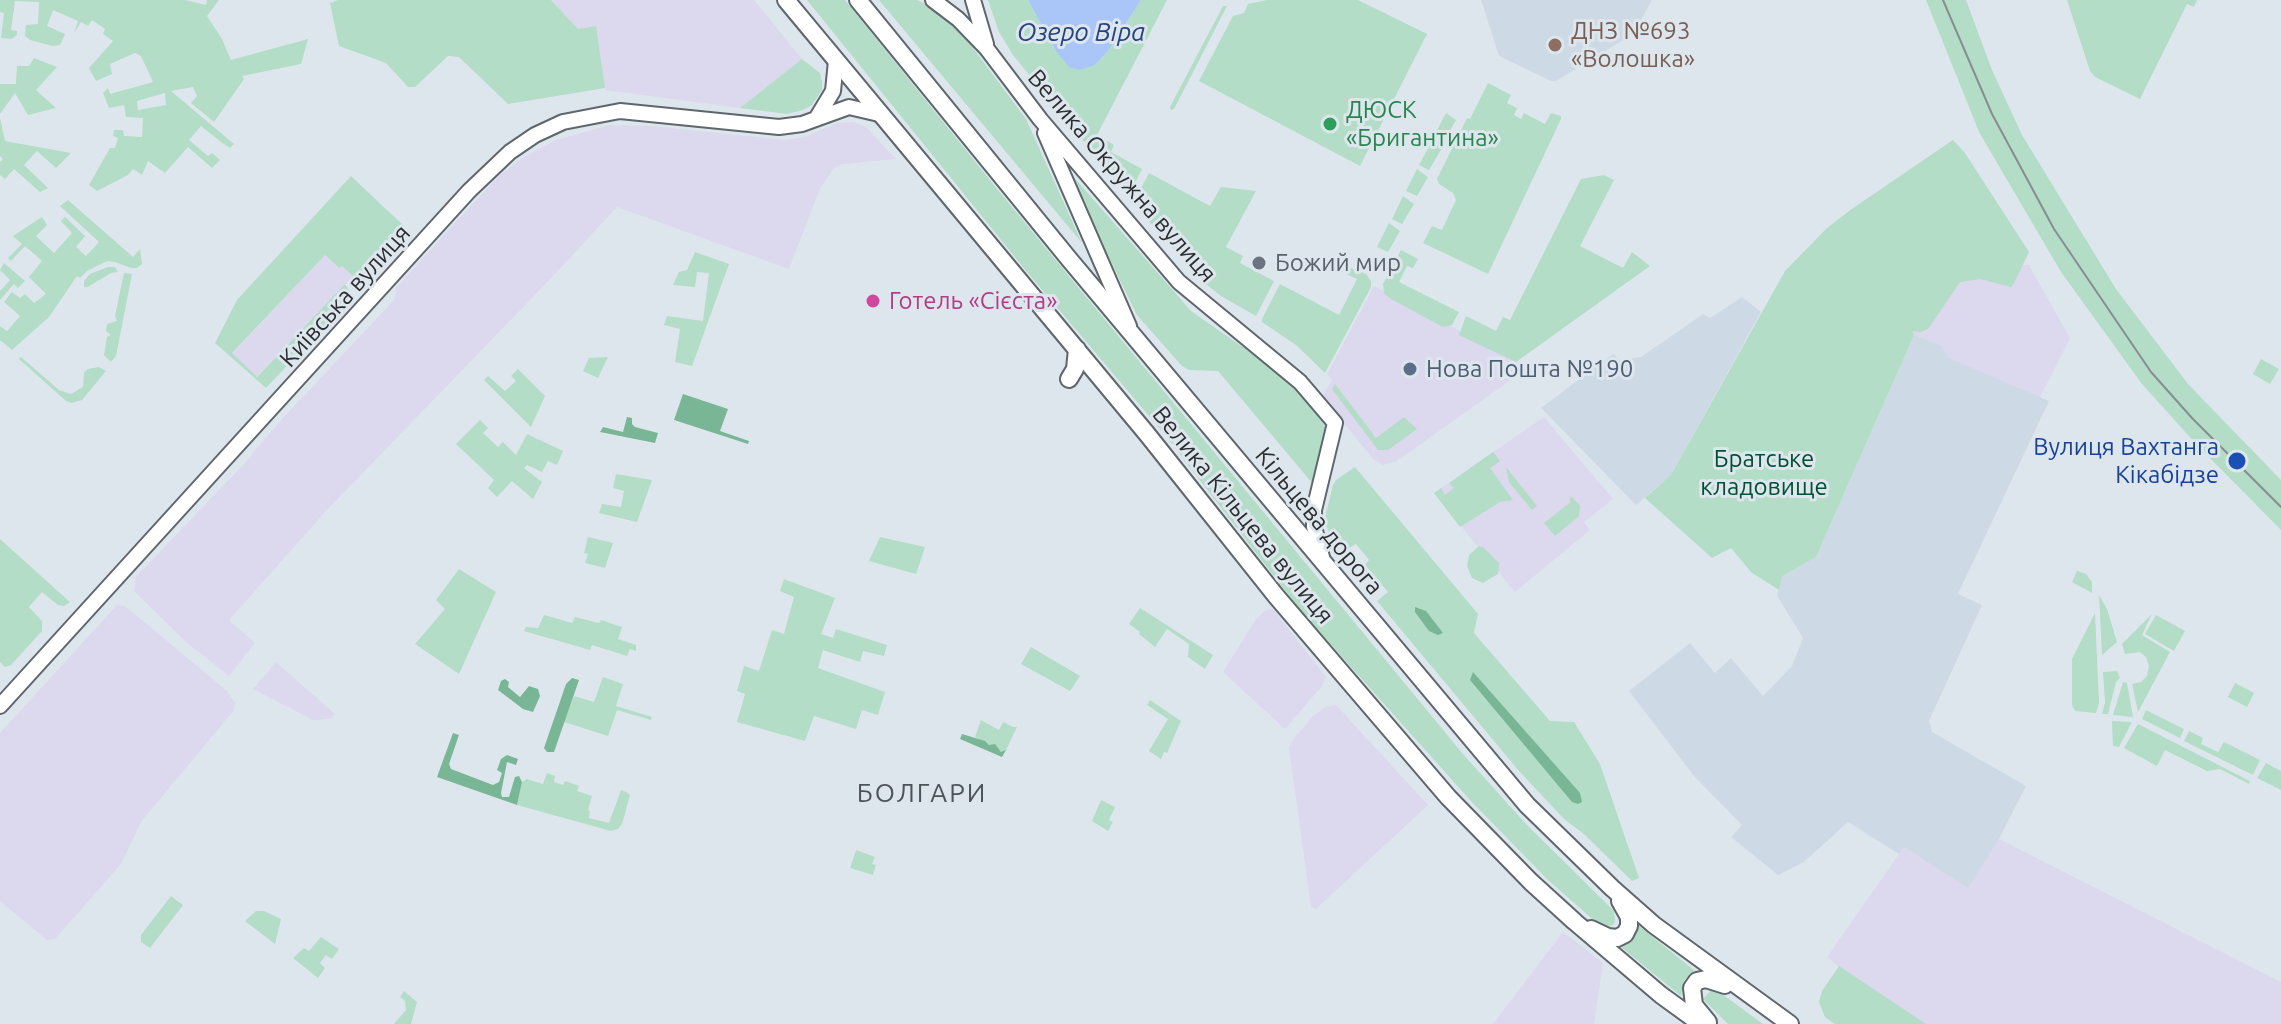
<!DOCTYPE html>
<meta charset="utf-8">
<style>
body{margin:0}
canvas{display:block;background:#dee6ed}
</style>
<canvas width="2281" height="1024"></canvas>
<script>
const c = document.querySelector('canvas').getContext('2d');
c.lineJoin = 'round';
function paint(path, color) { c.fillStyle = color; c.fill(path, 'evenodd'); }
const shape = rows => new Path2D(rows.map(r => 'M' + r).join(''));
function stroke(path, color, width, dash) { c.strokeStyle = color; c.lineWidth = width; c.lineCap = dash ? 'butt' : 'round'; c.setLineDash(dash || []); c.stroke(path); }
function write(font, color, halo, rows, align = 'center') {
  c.font = font + ' Ubuntu,sans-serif'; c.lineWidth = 6; c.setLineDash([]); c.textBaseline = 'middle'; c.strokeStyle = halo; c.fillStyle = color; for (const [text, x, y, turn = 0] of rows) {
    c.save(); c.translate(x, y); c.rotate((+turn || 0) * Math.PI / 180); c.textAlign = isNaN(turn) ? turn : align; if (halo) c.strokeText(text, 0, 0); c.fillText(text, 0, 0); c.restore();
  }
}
paint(shape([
 [551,0,754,0,802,59,740,108,605,90,596,26,578,29],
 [853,122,866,127,896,159,843,164,834,168,820,188,789,269,617,207,557,272,327,510,229,620,255,643,229,676,186,642,134,591,136,577,242,466,283,418,395,299,396,288,453,225,500,175,524,157,556,140,610,125,651,126,785,140,805,137,837,123],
 [325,255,338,268,342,265,353,276,256,377,232,354],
 [2029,265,2070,338,2039,399,1949,358,1942,346,1914,335,1911,330,1943,273,1980,266],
 [1374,286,1529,367,1397,461,1383,465,1374,460,1324,399,1324,394,1332,380,1327,374],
 [1544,417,1613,499,1584,522,1590,530,1515,592,1434,493],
 [117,605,125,606,227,691,235,703,234,710,141,822,121,864,55,939,47,940,0,901,0,733],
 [1273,609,1326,677,1322,686,1285,729,1223,672,1257,618,1266,610],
 [276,662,335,714,330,719,313,720,253,689],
 [1336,705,1428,805,1316,909,1311,907,1289,748,1292,741,1312,717,1325,707],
 [1999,839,2281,982,2281,1024,1835,1024,1825,1017,1819,1002,1822,991,1839,967,1827,957,1904,847,1968,887],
 [1563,932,1603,963,1594,1024,1493,1024]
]), '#dcd8ee');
paint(shape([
 [1481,0,1652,0,1633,34,1556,81,1551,81,1499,56],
 [1742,297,1761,312,1671,475,1636,505,1541,408,1613,354,1620,360,1641,357,1703,314,1710,318],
 [1914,335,1942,346,1949,358,2049,401,1958,594,1982,605,1929,721,1932,732,2026,786,1999,839,1968,888,1904,847,1899,854,1848,822,1804,862,1778,875,1731,837,1742,825,1694,776,1629,691,1690,643,1715,673,1731,658,1763,696,1792,666,1803,638,1777,596,1781,576,1816,557]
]), '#cddae6');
paint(shape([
 [0,0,185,0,206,5,207,0,219,0,207,16,222,39,231,60,308,39,301,64,242,76,244,79,214,122,191,103,197,96,193,87,171,91,234,144,230,148,221,142,201,126,189,140,208,156,212,153,220,160,212,168,188,147,165,173,148,161,142,175,133,169,128,175,97,191,89,185,110,148,115,148,118,138,113,136,114,130,123,130,124,136,142,137,143,118,126,117,124,105,109,108,103,93,108,88,110,94,153,82,141,56,135,53,110,64,112,74,96,81,89,68,113,41,103,34,105,29,92,20,88,26,81,22,74,33,78,21,53,10,47,26,65,34,60,45,53,46,30,40,25,36,26,25,38,24,39,2,15,1,11,30,17,31,17,35,12,39,1,38,4,13,0,12],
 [165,93,166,105,138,110,137,101],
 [338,0,551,0,578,29,596,26,605,88,508,104,459,57,448,56,415,87,408,87,386,63,339,46,330,3],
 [807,0,845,0,998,190,1463,754,1525,823,1614,911,1615,922,1613,925,1604,927,1598,924,1547,879,1470,800,1343,658,1297,606,1161,430,1027,272],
 [879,0,917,0,932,7,967,40,1026,119,1082,243],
 [988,0,1028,0,1056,51,1095,65,1108,51,1141,0,1167,0,1097,135,1114,145,1111,152,1142,169,1130,193,1126,193,1013,55,999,32],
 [1267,0,1358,0,1427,34,1360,166,1199,81,1233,16,1244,13,1248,4],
 [1926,0,1966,0,1992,70,2022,135,2116,289,2188,384,2281,480,2281,530,2196,444,2142,384,2061,272,1979,132],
 [2067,0,2197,0,2194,7,2187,4,2140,99,2095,77,2090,71],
 [1223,6,1227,6,1226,8,1174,109,1171,110,1170,107],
 [34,58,57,67,36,90,56,108,28,115,15,93,0,114,0,84,16,84,17,66,29,66],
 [802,59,820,73,822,82,822,90,812,105,803,110,787,114,740,108],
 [1488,83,1511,95,1507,103,1517,108,1514,115,1521,119,1524,113,1545,124,1551,113,1561,116,1561,119,1488,274,1423,243,1432,226,1442,230,1456,200,1453,193,1439,184,1437,179,1467,118,1470,119],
 [1446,113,1456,120,1444,141,1434,136],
 [0,118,5,141,71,153,56,168,37,151,24,165,48,188,40,192,14,169,5,179,0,175,0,162,3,159,0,156],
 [1953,140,1965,153,2029,252,2014,283,2011,287,1980,279,1960,282,1928,329,1921,332,1912,331,1914,335,1816,557,1782,576,1779,590,1752,573,1731,548,1712,558,1645,498,1671,475,1785,271,1827,228,1853,208],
 [1432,141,1442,148,1429,170,1419,165],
 [1064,166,1191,311,1270,366,1298,391,1326,427,1313,484,1218,371,1189,370,1182,366,1137,315],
 [1417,169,1428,177,1417,196,1406,191],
 [1149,173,1210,206,1221,187,1256,191,1226,247,1243,256,1240,263,1274,281,1256,316,1221,296,1202,281,1145,217,1136,203,1136,198],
 [1604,175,1614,180,1580,246,1623,268,1632,252,1650,266,1516,362,1459,335,1466,316,1496,331,1503,317,1510,320,1581,179],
 [351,176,404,226,372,259,380,267,372,275,365,278,353,276,342,266,339,268,325,255,232,353,257,377,345,284,351,293,351,298,266,388,215,343,237,300],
 [1403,196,1414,204,1402,224,1392,219],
 [68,200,133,257,140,249,142,264,137,268,131,268,115,262,107,261,87,271,80,278,77,276,49,317,12,350,0,340,0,326,7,331,20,316,4,302,12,292,20,298,25,294,34,303,46,294,29,277,42,261,25,246,11,261,8,258,22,244,13,236,42,217,47,225,36,236,54,253,72,233,61,221,65,217,85,236,76,247,86,256,99,242,60,206],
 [1389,223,1400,231,1388,252,1377,247],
 [1401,250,1418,259,1413,268,1407,266,1399,282,1459,312,1452,325,1443,327,1391,299,1384,293,1383,284],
 [695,252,729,264,692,366,675,362,680,329,664,325,667,316,703,321,709,273,697,272,695,287,673,285,679,272,687,270],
 [4,263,25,281,18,288,14,284,0,300,0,291,10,280,0,270],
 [1341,264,1366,274,1371,281,1371,287,1325,373,1296,345,1262,322,1262,319,1280,284,1339,315,1357,279,1338,270],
 [108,267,115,267,118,272,111,273,88,287,84,287,84,281,90,274],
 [124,273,132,274,116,356,111,362,104,355,107,337,111,335,106,331,107,324,117,321,115,316],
 [21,357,59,390,71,394,83,387,84,372,88,369,99,367,106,371,82,400,72,403,66,401,19,359],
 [608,357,598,378,583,371,589,358],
 [2261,359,2279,369,2270,384,2253,374],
 [518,369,545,396,531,427,484,380,488,376,505,391,516,381,511,376],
 [1335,384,1376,438,1404,417,1417,429,1388,450,1378,450,1332,389],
 [480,420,488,428,483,433,498,447,503,442,516,455,527,434,563,451,557,465,548,461,542,472,527,465,524,468,542,482,533,499,512,481,497,497,488,488,494,480,456,444],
 [1493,452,1500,461,1490,468,1513,500,1500,502,1460,527,1434,493,1441,488,1445,495,1454,488,1449,483],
 [1355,467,1478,614,1474,633,1550,721,1574,722,1600,764,1639,878,1632,881,1584,834,1564,819,1519,771,1377,601,1388,592,1365,565,1369,560,1356,544,1344,551,1330,533,1326,526,1326,513,1333,485,1336,480],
 [1506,467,1537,506,1532,510,1509,482],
 [616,474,652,480,637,522,599,513,602,504,621,507,624,491,613,488],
 [1572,497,1580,506,1579,516,1555,536,1544,523,1571,502,1569,499],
 [588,537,613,543,605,568,585,563,588,554,584,553],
 [880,537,925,547,916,574,869,561],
 [0,539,70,602,64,606,58,605,42,592,29,607,42,621,42,631,11,665,5,667,0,662],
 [1479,546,1483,547,1499,563,1498,574,1483,583,1472,578,1467,566,1469,555],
 [459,569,496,592,459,674,415,644,445,609,436,600],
 [2077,571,2086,574,2092,582,2092,593,2072,582],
 [784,579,835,598,821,634,833,638,836,629,887,645,884,656,863,651,860,662,823,650,818,668,885,692,878,715,862,710,856,729,814,716,805,741,737,722,745,694,737,691,744,666,759,671,772,630,784,634,794,597,780,591],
 [2099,595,2107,609,2117,642,2102,655],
 [1140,608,1213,655,1205,669,1188,657,1189,644,1167,629,1155,647,1139,634,1140,632,1129,624],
 [2095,613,2099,703,2096,713,2075,711,2072,705,2072,659],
 [2152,614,2142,635,2170,652,2138,712,2132,684,2141,682,2147,676,2149,666,2146,657,2140,652,2125,654,2122,644],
 [544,615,572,623,575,617,599,623,601,620,622,627,618,639,636,645,636,651,630,649,627,656,592,645,590,650,524,631,526,627,538,628],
 [2156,615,2185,631,2174,651,2145,634],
 [1031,647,1080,676,1070,691,1021,664],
 [2117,671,2120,678,2116,682,2108,714,2102,714,2105,702,2103,672],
 [603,677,623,684,616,706,652,717,651,720,617,710,608,736,564,722,574,696,594,702],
 [2123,682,2127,683,2133,717,2113,715],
 [2235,683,2254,693,2247,707,2228,697],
 [1150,700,1181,721,1167,753,1164,752,1161,759,1149,751,1168,719,1147,705],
 [2146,710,2184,729,2180,738,2142,719],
 [981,720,999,730,1003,722,1013,727,1017,727,1006,750,1002,752,975,737],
 [2112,721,2132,722,2119,747,2113,746],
 [2138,724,2250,781,2249,784,2220,769,2207,771,2165,750,2157,766,2124,748],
 [2189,731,2203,738,2201,744,2218,752,2224,742,2260,760,2253,775,2184,741],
 [2266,763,2281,771,2281,790,2257,778],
 [547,773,555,776,554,782,563,785,565,781,579,786,577,791,592,796,588,810,590,811,589,818,609,823,621,790,626,792,630,795,622,824,618,829,611,831,517,805,522,782,527,779,543,784],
 [1101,800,1115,807,1109,820,1113,822,1108,831,1092,821],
 [856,850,875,857,872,864,876,865,873,875,850,868],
 [171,896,183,905,150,948,141,942,141,935],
 [256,911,264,911,281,919,275,944,245,921],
 [1639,926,1695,971,1684,980,1681,996,1621,947,1633,940],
 [321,937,339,949,332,959,326,955,320,963,325,968,318,978,293,958,304,948,309,951],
 [1839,966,1926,1024,1835,1024,1825,1017,1819,1002,1822,991],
 [1712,989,1718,991,1763,1024,1728,1024,1703,999],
 [404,991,417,1002,411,1024,394,1024,406,1010,405,1001,400,997]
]), '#b3ddc6');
paint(shape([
 [683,394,728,409,720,431,749,441,748,444,674,420],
 [627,417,632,418,632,424,635,427,658,433,655,443,600,432,603,427,623,432],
 [1415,607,1426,611,1443,633,1438,635,1429,631,1415,612],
 [1473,672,1580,793,1582,802,1578,804,1572,802,1470,680],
 [572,678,579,680,554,752,547,752,544,748,566,684],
 [505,679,509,682,508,687,520,697,529,686,538,689,540,696,533,712,523,709,498,690,501,681],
 [453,733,459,735,449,764,451,769,493,785,499,782,502,773,497,770,501,759,507,755,518,759,516,765,507,762,501,793,502,797,509,797,515,777,519,776,522,782,517,805,437,777],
 [962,734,985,741,989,745,995,744,1001,752,1006,750,1002,757,960,739]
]), '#79b696');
paint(shape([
 [1028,0,1141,0,1108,51,1095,65,1079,70,1069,67,1056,51]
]), '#aac6f8');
const secondary = shape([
 [933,0,958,19,987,49,1040,119,1179,282,1300,382,1335,423,1314,510,1314,527,1322,557],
 [973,0,986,44],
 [816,119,833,91,836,61],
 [1045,133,1129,326],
 [0,706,469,191,510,152,535,135,563,122,620,111,779,127,802,124,849,107,879,114]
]);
const trunk = shape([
 [786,0,1147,434,1276,596,1448,797,1531,882,1575,922,1661,995,1701,1024],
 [858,0,1069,259,1527,805,1612,888,1654,925,1790,1024],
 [1069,379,1075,369,1077,349],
 [1591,929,1608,937,1617,938,1625,934,1629,926,1629,917,1620,901],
 [1708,1022,1694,1005,1692,988,1697,981,1706,979,1725,985]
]);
stroke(secondary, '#5f666c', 18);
stroke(trunk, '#5f666c', 20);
stroke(secondary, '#fff', 14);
stroke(trunk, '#fff', 16);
stroke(shape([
 [1943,0,1992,114,2054,229,2151,372,2192,418,2281,507]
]), '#878d92', 2);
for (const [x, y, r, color] of [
 [1555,45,8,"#8d6e63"],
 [1330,124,8,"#2e9e5b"],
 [1259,263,8,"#6b7280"],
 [873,301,8,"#d1479c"],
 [1410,369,8,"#5c6f8a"],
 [2237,461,10,"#1a4fb4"]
]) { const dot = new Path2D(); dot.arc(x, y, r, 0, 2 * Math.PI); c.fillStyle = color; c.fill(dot); stroke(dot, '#dee6ed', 3); }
write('24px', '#785e54', '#dee6ed', [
 ["ДНЗ №693",1571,31],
 ["«Волошка»",1571,59]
], 'left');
write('24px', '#27864d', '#dee6ed', [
 ["ДЮСК",1346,110],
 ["«Бригантина»",1346,138]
], 'left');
write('24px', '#2b2e31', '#dee6ed', [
 ["Велика Окружна вулиця",1122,176,49],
 ["Київська вулиця",345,296,-48],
 ["Велика Кільцева вулиця",1243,515,51],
 ["Кільцева дорога",1319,521,50]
]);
write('24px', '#5b616d', '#dee6ed', [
 ["Божий мир",1275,263]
], 'left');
write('24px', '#b23c85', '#dee6ed', [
 ["Готель «Сієста»",889,301]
], 'left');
write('24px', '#4e5e75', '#dee6ed', [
 ["Нова Пошта №190",1426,369]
], 'left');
write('24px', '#164399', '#dee6ed', [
 ["Вулиця Вахтанга",2219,447],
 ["Кікабідзе",2219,475]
], 'right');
write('24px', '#005134', '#dee6ed', [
 ["Братське",1764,459],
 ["кладовище",1764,487]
]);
write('italic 26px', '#264480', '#dee6ed', [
 ["Озеро Віра",1081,32]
]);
c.letterSpacing = '2px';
write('26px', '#4c5359', '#dee6ed', [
 ["БОЛГАРИ",922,793]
]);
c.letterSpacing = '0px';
</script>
